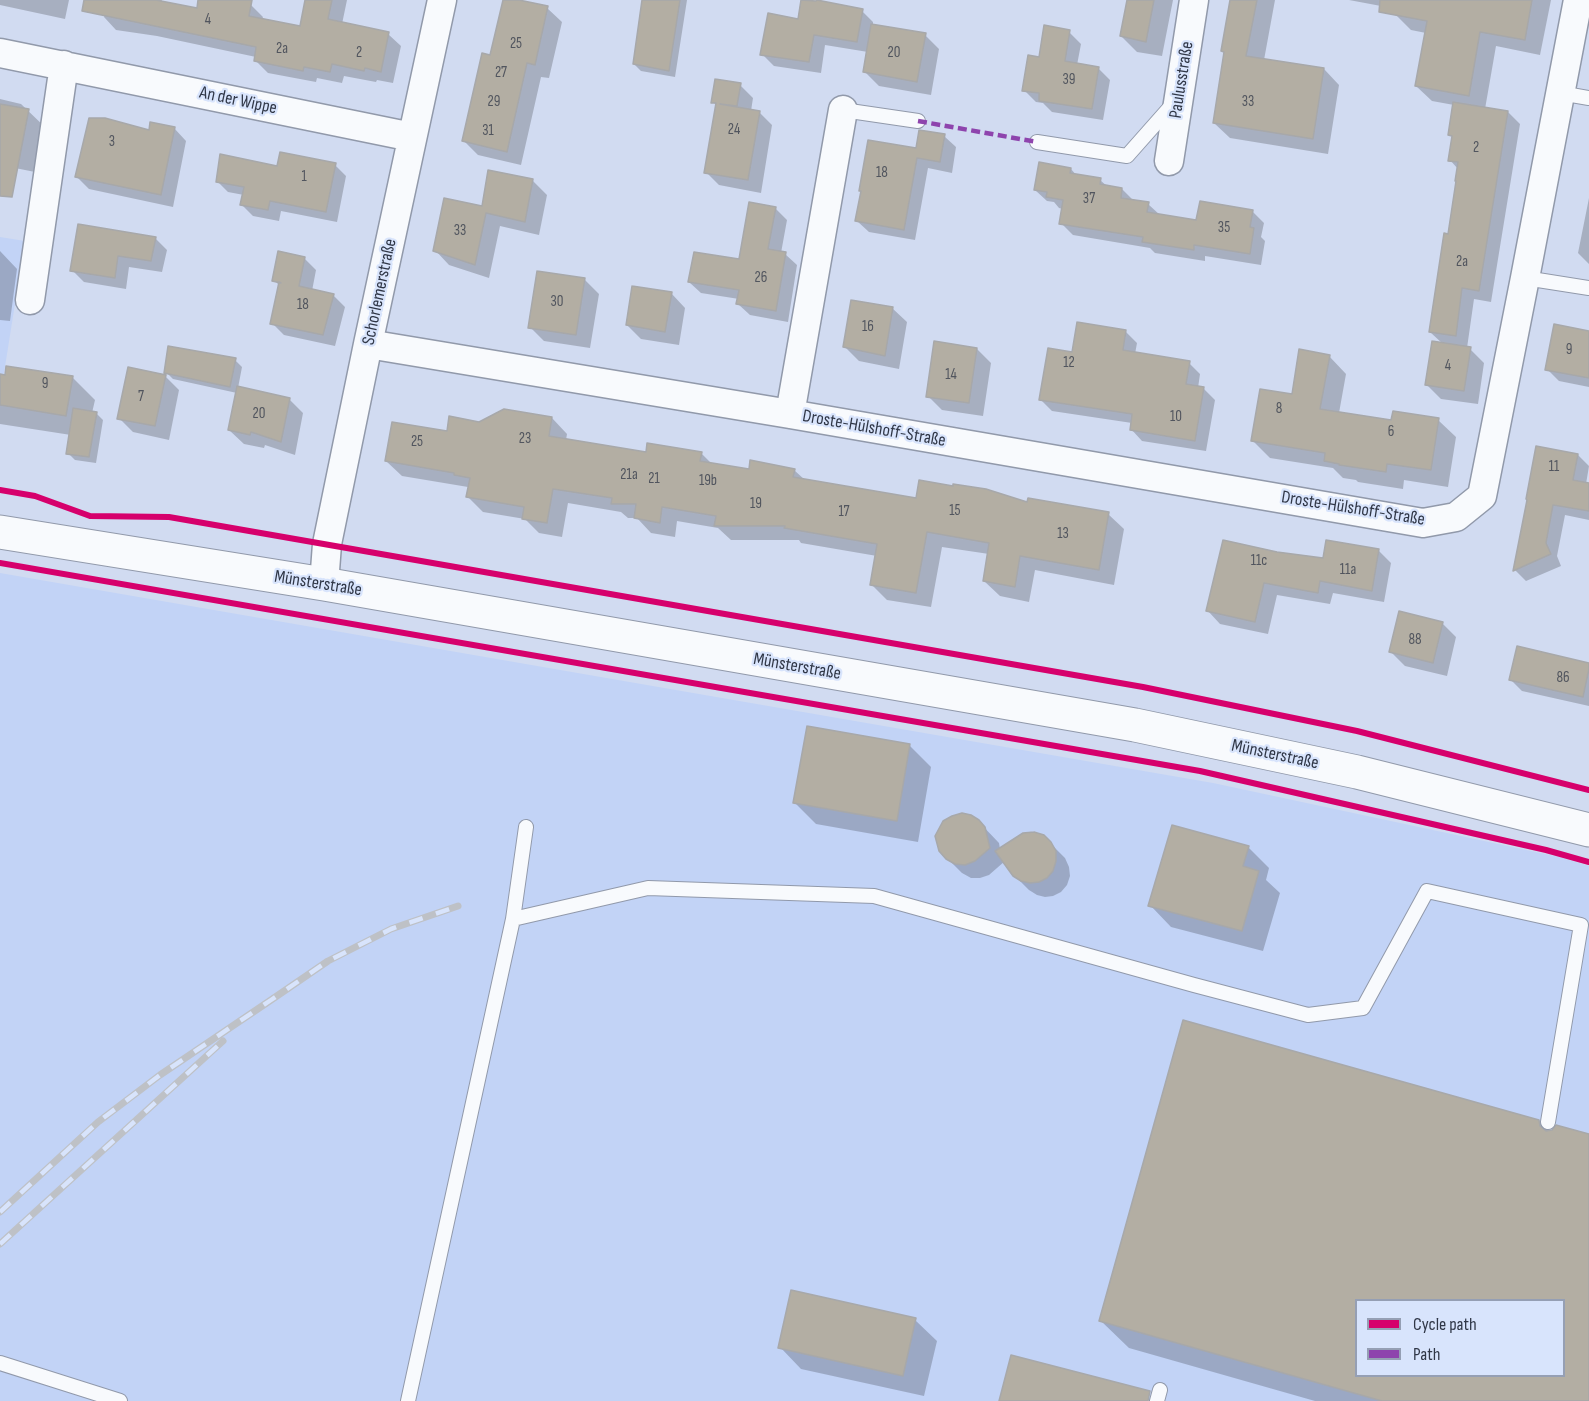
<!DOCTYPE html>
<meta charset="utf-8">
<style>
body{margin:0}
#map{position:relative;width:1589px;height:1401px;overflow:hidden;background:#d1dbf1;font-family:"Sofia Sans Condensed",sans-serif}
canvas{display:block}
.legend{position:absolute;left:1355px;top:1299px;width:210px;height:78px;box-sizing:border-box;background:#d8e4fc;border:2px solid #959fb4;margin:0;padding:8px 10px;list-style:none;font-size:18px;color:#303747}
.legend li{display:flex;align-items:center;gap:12px;height:30px}
.legend b{width:30px;border:2px solid #959fb4}
</style>
<div id="map">
<canvas width="1589" height="1401"></canvas>
<ul class="legend">
<li><b style="height:8px;background:#d6006c"></b>Cycle path</li>
<li><b style="height:8px;background:#8e44ad"></b>Path</li>
</ul>
</div>
<script>
const c = document.querySelector('canvas').getContext('2d');
c.lineJoin = 'round';
function paint(path, color) { c.fillStyle = color; c.fill(path, 'evenodd'); }
const shape = rows => new Path2D(rows.map(r => 'M' + r).join(''));
function stroke(path, color, width, dash) { c.strokeStyle = color; c.lineWidth = width; c.lineCap = dash ? 'butt' : 'round'; c.setLineDash(dash || []); c.stroke(path); }
function write(font, color, halo, rows, align = 'center') {
  c.font = font + ' "Sofia Sans Condensed",sans-serif'; c.lineWidth = 4.5; c.setLineDash([]); c.textBaseline = 'middle'; c.strokeStyle = halo; c.fillStyle = color; for (const [text, x, y, turn = 0] of rows) {
    c.save(); c.translate(x, y); c.rotate((+turn || 0) * Math.PI / 180); c.textAlign = isNaN(turn) ? turn : align; if (halo) c.strokeText(text, 0, 0); c.fillText(text, 0, 0); c.restore();
  }
}
paint(shape([
 [0,237,25,241,0,398],
 [0,573,1213,783,1559,857,1589,866,1589,1401,0,1401],
 [1356,1300,1564,1300,1564,1376,1356,1376]
]), '#c2d3f6');
paint(shape([
 [0,0,69,0,65,19,0,5],
 [104,0,162,0,161,3,198,10,200,0,230,0,250,4,263,17,262,20,301,27,306,0,347,0,342,24,388,34,401,46,393,83,377,80,376,82,344,76,342,83,317,78,316,82,268,73,255,60,256,57,157,36,116,30,104,17,107,0],
 [504,0,512,0,547,8,562,22,549,78,541,77,521,165,478,155,464,141,491,57],
 [644,0,687,0,675,77,641,71,634,64],
 [803,0,862,11,873,22,873,26,925,35,939,49,931,95,879,86,865,72,868,52,825,45,821,73,774,66,762,54,799,21],
 [1129,0,1173,0,1162,56,1137,52,1121,36],
 [1232,0,1275,0,1264,60,1324,69,1339,85,1328,154,1230,138,1214,123,1225,54,1222,51],
 [1349,0,1551,0,1540,55,1496,46,1485,109,1508,112,1520,124,1491,302,1474,299,1467,348,1470,349,1484,363,1478,404,1441,399,1427,385,1443,344,1430,332,1449,236,1458,169,1450,160,1453,138,1450,135,1454,105,1432,101,1416,86,1426,33,1411,30,1396,15,1397,9],
 [1069,32,1081,44,1077,65,1098,68,1110,80,1103,120,1052,112,1043,103,1036,102,1024,90,1040,58],
 [740,85,753,98,751,111,759,112,772,125,761,193,719,185,706,172,717,106,713,102],
 [0,99,21,104,48,130,40,173,0,165],
 [174,128,186,141,173,207,89,189,77,177,150,132],
 [944,136,956,147,952,173,928,168,915,240,869,232,857,221,862,192,860,191,917,150],
 [335,165,346,176,337,222,281,211,279,221,253,216,242,205,244,195,228,192,217,181,278,167],
 [1071,169,1077,176,1100,180,1108,187,1122,189,1134,201,1148,204,1160,215,1198,221,1252,211,1264,223,1261,237,1265,241,1261,265,1205,256,1205,261,1155,253,1150,248,1073,235,1061,223,1063,209,1059,208,1054,202,1047,201,1035,190],
 [533,181,547,195,539,235,500,226,489,278,449,265,435,250,483,208],
 [1589,198,1589,264,1578,253],
 [775,208,787,220,781,253,785,254,797,265,788,322,750,315,738,304,739,299,701,293,689,282,740,261],
 [155,238,167,250,162,272,129,267,126,289,84,282,72,270],
 [0,251,17,269,10,321,0,320],
 [304,258,316,270,312,291,333,295,345,307,335,346,284,335,272,323,280,286,274,280],
 [585,280,599,294,590,348,544,341,530,327],
 [671,293,685,308,679,345,641,339,627,325],
 [892,308,907,322,899,369,859,361,845,347],
 [1126,332,1137,343,1135,354,1189,363,1200,374,1198,388,1204,389,1215,400,1206,451,1142,441,1131,429,1132,423,1052,411,1041,400,1073,354],
 [1589,332,1589,387,1559,381,1547,369],
 [977,349,991,363,983,416,942,410,928,396],
 [1329,356,1346,374,1339,413,1392,422,1438,420,1456,437,1448,487,1404,480,1403,489,1358,482,1356,480,1343,478,1333,468,1270,458,1253,441],
 [235,360,242,367,238,388,289,399,303,413,295,455,265,445,264,448,244,444,229,430,237,393,173,379,166,372],
 [0,375,72,377,95,400,92,413,96,413,103,420,96,463,75,460,68,453,71,435,0,424],
 [165,376,179,390,169,440,133,432,119,418],
 [552,418,567,434,566,440,647,453,701,453,712,464,750,471,794,470,805,480,917,500,1028,504,1108,514,1124,529,1114,585,1035,570,1029,602,1000,596,984,581,989,554,942,547,931,607,887,600,872,585,877,556,801,543,799,540,731,540,718,528,677,521,675,537,651,533,637,518,628,518,621,512,568,503,562,537,539,533,525,519,483,512,468,497,469,489,468,487,402,476,386,461,448,433,480,423],
 [1578,455,1589,466,1586,484,1589,485,1589,520,1565,515,1557,556,1561,566,1526,581,1515,570],
 [1379,551,1391,563,1384,602,1333,593,1330,604,1277,595,1268,634,1220,624,1208,611,1277,553,1324,560],
 [1442,623,1456,637,1447,676,1405,666,1391,652],
 [1589,664,1589,706,1522,691,1510,679],
 [910,746,931,767,918,842,816,824,795,803],
 [978,821,999,843,1000,849,1050,843,1065,858,1069,867,1070,876,1067,885,1061,892,1053,896,1045,897,1037,895,1029,890,1014,875,1005,861,989,875,980,878,971,878,962,873,947,858],
 [1248,847,1269,868,1266,880,1280,893,1263,951,1171,927,1150,905],
 [1538,1121,1549,1132,1589,1135,1589,1401,1315,1401,1129,1348,1101,1321],
 [1356,1300,1564,1300,1564,1376,1356,1376],
 [915,1320,937,1341,924,1396,801,1369,780,1347]
]), '#0003');
const building = shape([
 [84,0,156,0,197,8,198,0,252,0,249,16,300,26,305,0,332,0,328,19,389,32,381,72,365,68,364,71,332,64,330,72,304,67,303,71,254,61,256,47,82,11,84,0],
 [503,0,519,0,548,6,535,65,527,63,507,152,462,141,482,53,490,55,503,0],
 [642,0,680,0,669,71,633,64,642,0],
 [801,0,816,1,817,0,863,9,857,42,814,35,809,62,760,55,768,13,798,19,801,0],
 [1127,0,1154,0,1146,42,1120,36,1127,0],
 [1230,0,1257,0,1246,56,1324,68,1313,139,1213,123,1224,52,1221,51,1230,0],
 [1380,0,1532,0,1525,40,1480,32,1469,96,1415,86,1427,21,1379,12,1380,0],
 [871,24,926,33,917,82,863,72,871,24],
 [1044,25,1070,30,1065,61,1099,67,1092,109,1039,101,1039,93,1022,91,1028,55,1039,57,1044,25],
 [715,79,741,83,737,106,720,104,760,111,748,180,704,173,716,103,711,103,715,79],
 [1453,102,1508,111,1479,291,1462,288,1456,336,1429,332,1444,233,1448,234,1456,181,1455,181,1458,162,1448,161,1452,136,1448,135,1453,102],
 [0,104,29,109,12,197,0,196,0,104],
 [89,118,105,118,149,130,150,122,175,127,161,195,75,177,89,118],
 [919,130,945,134,940,162,917,158,904,230,855,221,861,191,859,191,868,140,916,148,919,130],
 [280,152,336,163,326,212,270,201,268,210,240,205,244,187,216,182,220,154,277,166,280,152],
 [1039,162,1071,168,1070,173,1101,178,1100,184,1122,188,1121,198,1149,202,1147,212,1196,220,1200,201,1253,210,1250,227,1254,228,1250,254,1194,245,1194,250,1142,242,1143,237,1059,224,1063,200,1046,197,1047,192,1034,190,1039,162],
 [488,170,533,179,525,222,486,213,475,265,433,251,444,198,482,206,488,170],
 [749,202,776,207,768,249,786,252,776,311,736,304,739,290,688,282,694,252,739,259,749,202],
 [78,224,156,237,151,261,118,256,115,278,70,271,78,224],
 [278,251,305,257,299,286,334,294,323,335,270,324,279,282,281,283,272,281,278,251],
 [537,271,585,278,576,335,528,328,537,271],
 [632,286,672,292,665,332,626,325,632,286],
 [851,300,893,307,885,356,843,347,851,300],
 [1077,322,1126,330,1123,350,1190,361,1186,384,1204,387,1195,441,1130,430,1132,414,1039,400,1048,348,1072,352,1077,322],
 [1554,324,1589,331,1589,378,1545,370,1554,324],
 [934,341,977,348,969,403,926,397,934,341],
 [1432,341,1471,347,1464,391,1425,385,1432,341],
 [168,346,236,358,230,387,164,373,168,346],
 [1299,349,1330,355,1320,409,1391,420,1393,411,1439,418,1431,470,1387,464,1386,472,1339,465,1339,464,1324,461,1325,453,1251,441,1260,389,1292,394,1299,349],
 [6,366,73,376,66,416,0,405,0,374,5,375,6,366],
 [128,367,166,375,155,426,117,419,128,367],
 [237,386,290,398,281,442,251,432,250,435,228,430,237,386],
 [73,408,97,412,89,457,66,454,73,408],
 [504,409,552,417,549,436,646,452,647,443,702,452,700,461,749,469,750,460,795,469,793,477,916,498,919,480,953,486,953,484,986,489,1027,502,1028,498,1109,512,1099,570,1020,556,1015,587,983,581,989,543,927,532,916,593,870,585,877,544,784,528,785,526,714,526,716,516,662,507,660,523,634,518,636,504,611,504,612,498,553,489,547,523,522,519,524,507,466,497,470,478,454,475,454,473,385,461,392,422,447,431,449,416,479,422,504,409],
 [1536,446,1578,454,1573,480,1589,483,1589,511,1553,505,1546,543,1551,554,1513,571,1527,500,1526,499,1536,446],
 [1223,540,1277,552,1323,558,1326,540,1379,549,1372,591,1320,581,1318,593,1264,583,1255,622,1206,611,1223,540],
 [1399,611,1443,622,1433,663,1389,652,1399,611],
 [1517,646,1589,663,1589,669,1583,697,1509,680,1517,646],
 [807,726,910,744,897,821,793,803,807,726],
 [962,813,971,815,979,820,985,827,990,848,975,861,965,865,955,864,946,859,939,851,935,836,943,821,952,816,962,813],
 [1172,825,1249,846,1243,866,1259,871,1242,931,1148,906,1172,825],
 [1034,832,1044,835,1051,842,1056,851,1056,861,1053,871,1047,878,1039,882,1030,883,1021,881,1013,876,995,851,1023,833,1034,832],
 [1183,1020,1539,1120,1540,1126,1546,1131,1552,1130,1556,1125,1589,1134,1589,1401,1382,1401,1099,1321,1183,1020],
 [1356,1300,1563,1300,1563,1376,1356,1376,1356,1300],
 [791,1290,916,1318,903,1376,778,1348,791,1290],
 [1011,1355,1150,1391,1148,1401,999,1401,1011,1355]
]);
paint(building, '#b3aea3');
stroke(building, '#a7a8aa', 1.5);
const lane = shape([
 [1560,93,1589,98],
 [843,110,918,121],
 [1037,142,1127,156,1173,104],
 [1525,278,1589,288],
 [513,919,648,888,874,896,1194,985,1308,1015,1363,1008,1427,891,1581,925,1548,1122],
 [0,1363,120,1401],
 [408,1401,513,919,526,827],
 [1157,1401,1160,1390]
]);
const street = shape([
 [0,53,412,137],
 [1169,161,1194,0],
 [30,300,64,65],
 [368,344,790,414,1423,523,1456,517,1482,496,1525,278,1578,0],
 [790,414,843,110],
 [324,584,327,544,368,344,442,0]
]);
const primary = shape([
 [0,532,324,584,1135,725,1357,772,1589,830]
]);
stroke(lane, '#9199aa', 16);
stroke(street, '#9199aa', 31);
stroke(primary, '#9199aa', 35);
stroke(lane, '#f8fafd', 14);
stroke(street, '#f8fafd', 28);
stroke(primary, '#f8fafd', 33);
const rail = shape([
 [0,1212,98,1122,160,1075,271,1000,328,961,391,929,458,906],
 [0,1244,223,1041]
]);
stroke(rail, '#bec1c6', 7);
stroke(rail, '#d8e4fc', 4.5, [14]);
stroke(shape([
 [918,121,1037,142]
]), '#8e44ad', 4.5, [9, 4.5]);
stroke(shape([
 [0,490,35,496,90,516,169,517,1143,687,1357,731,1589,790],
 [0,563,1200,771,1546,850,1589,862]
]), '#d6006c', 6);
write('15px', '#51555e', null, [
 ["4",208,20],
 ["25",516,44],
 ["2a",282,49],
 ["2",359,53],
 ["20",894,53],
 ["27",501,73],
 ["39",1069,80],
 ["29",494,102],
 ["33",1248,102],
 ["24",734,130],
 ["31",488,131],
 ["3",112,142],
 ["2",1476,148],
 ["18",882,173],
 ["1",304,177],
 ["37",1089,199],
 ["35",1224,228],
 ["33",460,231],
 ["2a",1462,262],
 ["26",761,278],
 ["30",557,302],
 ["18",303,305],
 ["16",868,327],
 ["9",1569,350],
 ["12",1069,363],
 ["4",1448,366],
 ["14",951,375],
 ["9",45,384],
 ["7",141,397],
 ["8",1279,409],
 ["20",259,414],
 ["10",1176,417],
 ["6",1391,432],
 ["23",525,439],
 ["25",417,442],
 ["11",1554,467],
 ["21a",629,475],
 ["21",654,479],
 ["19b",708,481],
 ["19",756,504],
 ["15",955,511],
 ["17",844,512],
 ["13",1063,534],
 ["11c",1259,561],
 ["11a",1348,570],
 ["88",1415,640],
 ["86",1563,678]
]);
write('18px', '#303747', '#d8e4fc', [
 ["Paulusstraße",1182,80,-81],
 ["An der Wippe",238,101,12],
 ["Schorlemerstraße",380,292,-78],
 ["Droste-Hülshoff-Straße",874,429,10],
 ["Droste-Hülshoff-Straße",1353,509,9],
 ["Münsterstraße",318,584,9],
 ["Münsterstraße",797,667,10],
 ["Münsterstraße",1275,755,12]
]);
</script>
